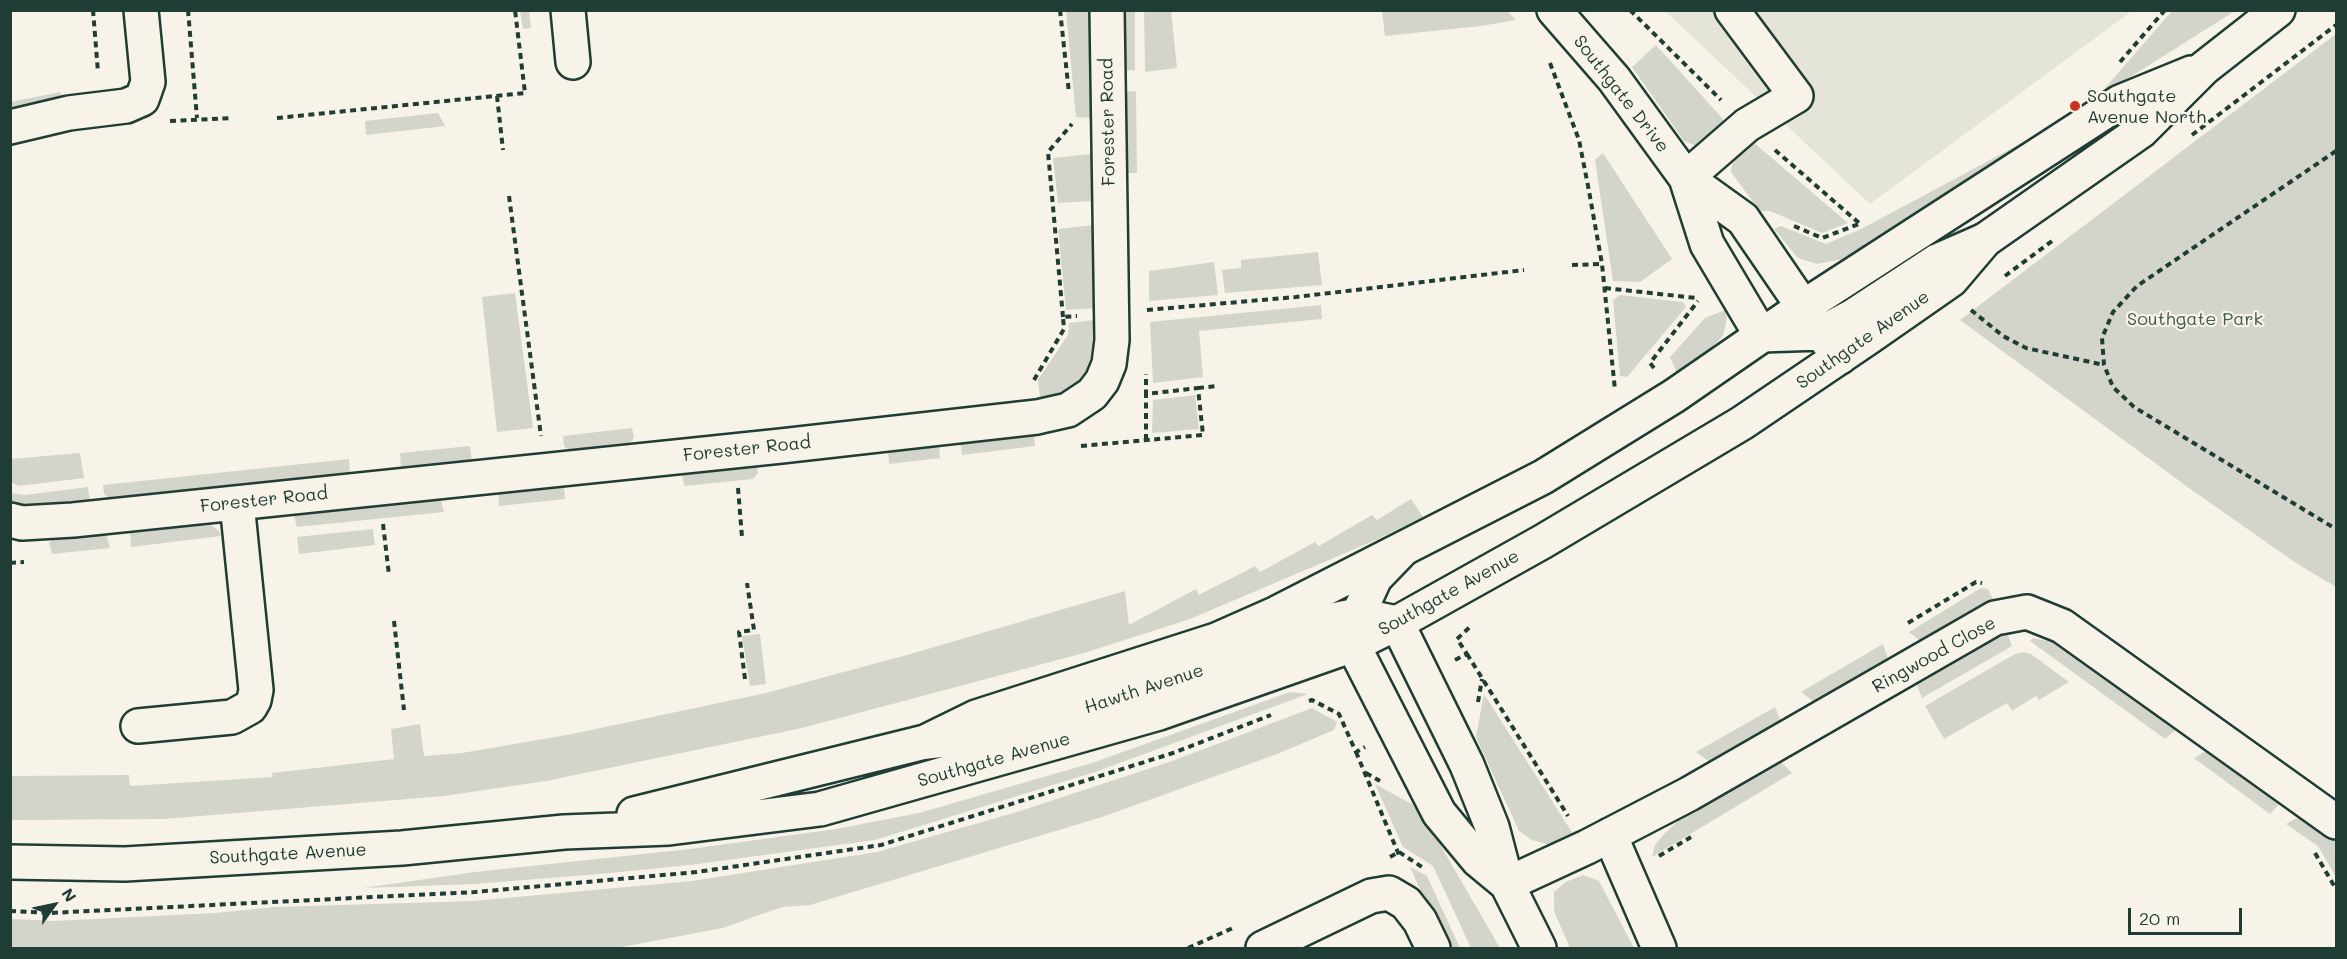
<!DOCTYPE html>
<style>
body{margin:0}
#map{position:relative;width:2347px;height:959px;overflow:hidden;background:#f7f3e8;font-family:Mali,sans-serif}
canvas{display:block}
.frame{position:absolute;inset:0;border:12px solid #1f3d34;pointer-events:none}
.north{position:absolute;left:24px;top:875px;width:60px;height:60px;-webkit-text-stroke:4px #f7f3e8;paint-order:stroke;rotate:57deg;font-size:16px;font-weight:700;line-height:24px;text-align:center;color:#1f3d34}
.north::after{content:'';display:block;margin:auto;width:21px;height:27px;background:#1f3d34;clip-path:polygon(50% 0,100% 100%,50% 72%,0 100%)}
.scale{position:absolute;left:2128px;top:908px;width:114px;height:27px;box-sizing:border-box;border:3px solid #1f3d34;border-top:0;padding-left:8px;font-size:18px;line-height:21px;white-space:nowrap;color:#1f3d34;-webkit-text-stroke:4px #f7f3e8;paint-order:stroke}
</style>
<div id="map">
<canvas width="2347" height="959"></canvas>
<div class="frame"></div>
<div class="north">N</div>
<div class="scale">20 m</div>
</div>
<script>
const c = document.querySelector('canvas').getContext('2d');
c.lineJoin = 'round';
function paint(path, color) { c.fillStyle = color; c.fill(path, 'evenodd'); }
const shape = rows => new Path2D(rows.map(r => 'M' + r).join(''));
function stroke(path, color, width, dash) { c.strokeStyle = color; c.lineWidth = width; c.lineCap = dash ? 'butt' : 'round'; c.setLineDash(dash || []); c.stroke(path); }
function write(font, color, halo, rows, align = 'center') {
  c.font = font + ' Mali,sans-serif'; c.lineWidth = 4.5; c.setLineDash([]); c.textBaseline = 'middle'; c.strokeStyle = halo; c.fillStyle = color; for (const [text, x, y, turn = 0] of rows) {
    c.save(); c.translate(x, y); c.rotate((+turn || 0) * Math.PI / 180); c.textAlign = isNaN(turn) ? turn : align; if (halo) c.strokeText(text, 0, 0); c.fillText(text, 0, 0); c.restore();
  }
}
paint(shape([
 [1665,11,2132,11,1870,204]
]), '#e5e4d9');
paint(shape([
 [520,11,529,11,531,28,523,29],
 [1066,11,1091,11,1092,118,1076,117],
 [1119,11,1135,11,1135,70,1120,71],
 [1144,11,1171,11,1177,68,1145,72],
 [1382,11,1507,11,1516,20,1481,26,1385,36],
 [2172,11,2235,11,2108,91,2105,88],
 [2336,34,2336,587,2296,563,2189,488,1960,320],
 [1656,45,1723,119,1724,127,1708,144,1696,146,1684,141,1632,67],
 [1136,91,1137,173,1123,173,1121,92],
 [60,92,63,100,11,113,11,102],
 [438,113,445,126,366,135,365,121],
 [2035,136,2024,149,1843,259,1817,264,1798,258,1774,229,1781,226,1826,244,1861,229],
 [1752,141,1848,223,1822,233,1770,211,1760,211,1731,172,1733,158],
 [1603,153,1672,259,1640,282,1613,281,1595,160],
 [1091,154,1093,201,1058,203,1053,158],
 [1094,225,1096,308,1066,310,1058,229],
 [1318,252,1322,285,1225,293,1222,270,1241,268,1241,260],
 [1214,262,1218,295,1149,301,1149,271],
 [515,293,533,428,497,432,482,297],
 [1620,295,1683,302,1686,307,1627,377,1620,376,1613,300],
 [1321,305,1322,319,1199,331,1203,377,1153,383,1150,322],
 [1725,310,1727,318,1723,336,1709,350,1677,373,1670,357,1705,318],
 [1094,320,1091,357,1085,372,1075,386,1061,394,1040,399,1038,380,1068,335,1069,323],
 [1195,395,1199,429,1152,433,1153,400],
 [632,428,634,438,629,444,570,451,564,446,563,436],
 [1034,433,1035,446,962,455,960,441],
 [939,445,940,458,889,464,888,451],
 [470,446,472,462,401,469,400,453],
 [80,453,84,478,19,486,11,482,11,459],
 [349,459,350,474,114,502,104,494,103,485],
 [751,463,757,467,758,473,753,479,684,486,682,472],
 [564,486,565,499,499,506,498,492],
 [88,487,90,504,11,509,10,493,25,495],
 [440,497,444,512,297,527,294,516,301,512],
 [1411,499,1423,517,1376,540,1190,619,1084,653,802,728,546,781,444,796,164,819,11,820,11,776,129,775,130,786,273,777,272,773,394,759,391,729,420,724,424,756,462,753,572,734,766,693,914,653,1125,591,1129,625,1196,589,1199,595,1255,566,1260,572,1315,542,1319,546,1372,515,1377,520],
 [197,522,211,525,219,531,221,536,131,547,130,531],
 [373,529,375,545,299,554,297,537],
 [102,534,107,537,110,548,52,554,49,543,53,539],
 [1981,588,1988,589,1993,599,1928,638,1919,640,1909,632],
 [2007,633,2012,646,1922,698,1917,685],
 [760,634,766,684,750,686,742,636],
 [2033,638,2061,644,2178,728,2165,739,2030,641],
 [1883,644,1888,659,1883,665,1822,701,1814,702,1801,692],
 [2023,652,2031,654,2069,682,2039,700,2036,696,2012,711,2007,703,1944,739,1925,706,2015,654],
 [1290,692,1308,694,1095,772,875,840,690,865,600,874,474,884,363,888,475,872,690,849,836,829,919,813,1092,763],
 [1484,694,1575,837,1559,843,1547,844,1532,840,1519,831,1476,737],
 [1775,707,1781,721,1778,727,1714,762,1710,762,1696,752],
 [1312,708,1337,722,1334,730,1277,754,1102,817,810,905,782,907,723,928,616,948,11,948,11,919,54,921,215,913,275,907,473,901,692,881,877,852,1017,812,1172,761],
 [2208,750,2281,802,2270,814,2194,758],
 [1781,762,1792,773,1652,857,1655,845,1663,835,1683,816],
 [1375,784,1419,808,1500,948,1471,948,1433,866,1403,847],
 [2302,815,2336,842,2336,877,2318,846,2286,824],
 [1410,867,1427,876,1460,948,1446,948],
 [1583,875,1599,881,1634,948,1570,948,1554,911,1554,892,1566,882]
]), '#d3d5ca');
const minor = shape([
 [568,10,573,62],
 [1554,10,1614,79,1686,178,1743,219,1821,333,1840,357],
 [10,127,69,113,126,106,142,99,148,82,141,10],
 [1686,178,1707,244,1761,335,1821,333,1853,316,1937,261,1985,240],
 [1686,178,1747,125,1796,96,1732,10],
 [10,520,22,523,73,520,781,446,1037,417,1068,410,1092,394,1102,381,1109,364,1112,340,1107,10],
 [1401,551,1375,578,1358,615,1353,645,1439,813,1478,860,1507,884],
 [138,726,232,717,250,707,254,700,256,690,237,503],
 [927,742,982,736,1150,689,1333,620,1358,615,1397,623,1467,765,1492,827,1507,884,1539,948],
 [1610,835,1659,948],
 [1507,884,1587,847,1689,794,1995,618,2027,612,2062,626,2336,822],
 [1263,948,1371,896,1389,893,1406,903,1420,921,1433,948]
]);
const major = shape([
 [634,814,925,742,976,717,1216,640,1277,613,1543,477,1674,396,1803,307,2120,102,2191,73],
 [10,862,125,864,402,848,564,832,669,828,820,809,1159,713,1353,645,1397,623,1542,542,1742,423,1869,337,1951,280,1985,240,2141,131,2204,68,2278,10]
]);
stroke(minor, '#1f3d34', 38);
stroke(major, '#1f3d34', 38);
stroke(shape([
 [93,10,98,72],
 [188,10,197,118],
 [1060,10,1069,93],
 [1630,10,1721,100],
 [2120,62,2165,10],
 [1550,63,1579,140,1589,191,1602,264,1615,390],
 [497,96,503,150],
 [277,118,525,93,515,10],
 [170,121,232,118],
 [2192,135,2336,25],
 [1775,150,1859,223,1863,222],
 [2336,151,2137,286,2113,312,2102,338,2104,365,2113,387,2134,407,2336,529],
 [509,196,541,436],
 [1794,226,1822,238,1859,224],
 [1572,265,1602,264],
 [2005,276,2052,241],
 [1605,288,1696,298],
 [1147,310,1296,297,1524,270],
 [1971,310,2003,336,2026,348,2104,365],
 [1063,317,1048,152,1072,124],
 [1654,368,1650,363,1698,301],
 [1034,380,1064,329,1063,317,1077,316],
 [1198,388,1217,386],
 [1146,440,1146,394],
 [1081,446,1203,435,1198,388,1146,394,1146,374],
 [738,488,742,537],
 [383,524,389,575],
 [10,563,24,562],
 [394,621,404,710],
 [1908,623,1976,582,1982,583],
 [1467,654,1568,816],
 [1455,660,1467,654,1457,639,1472,625],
 [745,679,739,632,754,630,747,583],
 [1309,701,1312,700,1339,714,1356,752,1365,747],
 [1478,702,1482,679],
 [1356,752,1399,855],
 [1366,773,1380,781],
 [2315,853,2336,889],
 [1659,856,1691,837],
 [1390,857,1399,852,1422,867],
 [10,911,50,913,475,892,697,872,881,845,1173,753,1271,715],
 [1188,948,1233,928]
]), '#1f3d34', 4, [6, 4.5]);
stroke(minor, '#f7f3e8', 33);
stroke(major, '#f7f3e8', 33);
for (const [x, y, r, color] of [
 [2075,106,6,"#c8321e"]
]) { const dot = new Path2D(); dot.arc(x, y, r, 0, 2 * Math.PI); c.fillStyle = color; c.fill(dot); stroke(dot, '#f7f3e8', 2); }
write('18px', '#1f3d34', '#f7f3e8', [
 ["Southgate Drive",1621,94,52],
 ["Forester Road",1108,122,-91],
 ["Southgate Avenue",1863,340,-35],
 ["Forester Road",747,449,-6],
 ["Forester Road",264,500,-6],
 ["Southgate Avenue",1449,593,-29],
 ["Ringwood Close",1934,655,-29],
 ["Hawth Avenue",1144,689,-18],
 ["Southgate Avenue",994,760,-16],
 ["Southgate Avenue",288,854,-3]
]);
write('18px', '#1f3d34', '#f7f3e8', [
 ["Southgate",2087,96],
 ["Avenue North",2087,117]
], 'left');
write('18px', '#435b52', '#f7f3e8', [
 ["Southgate Park",2195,319]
]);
</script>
